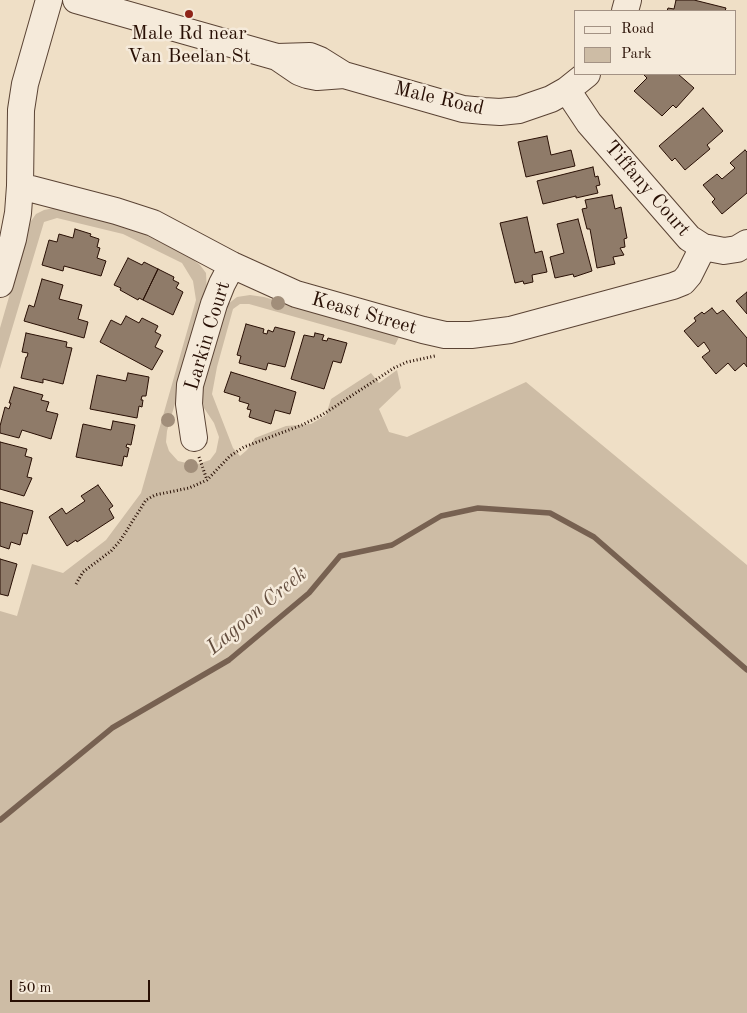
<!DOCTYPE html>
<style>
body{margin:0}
#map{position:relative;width:747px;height:1013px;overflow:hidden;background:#efdfc6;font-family:"Old Standard TT",serif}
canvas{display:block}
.legend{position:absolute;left:574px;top:10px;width:162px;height:65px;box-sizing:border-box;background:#f5eada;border:1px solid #a39284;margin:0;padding:6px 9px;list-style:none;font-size:15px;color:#280f04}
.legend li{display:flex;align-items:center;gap:10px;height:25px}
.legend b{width:25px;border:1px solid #a39284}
.scale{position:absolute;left:10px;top:980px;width:140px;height:22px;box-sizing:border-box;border:2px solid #280f04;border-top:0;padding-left:6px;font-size:15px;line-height:18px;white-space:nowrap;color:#280f04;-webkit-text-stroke:4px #f5eada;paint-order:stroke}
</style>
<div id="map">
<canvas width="747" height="1013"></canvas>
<ul class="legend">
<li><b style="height:6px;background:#f5eada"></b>Road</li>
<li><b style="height:14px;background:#cdbca5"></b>Park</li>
</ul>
<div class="scale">50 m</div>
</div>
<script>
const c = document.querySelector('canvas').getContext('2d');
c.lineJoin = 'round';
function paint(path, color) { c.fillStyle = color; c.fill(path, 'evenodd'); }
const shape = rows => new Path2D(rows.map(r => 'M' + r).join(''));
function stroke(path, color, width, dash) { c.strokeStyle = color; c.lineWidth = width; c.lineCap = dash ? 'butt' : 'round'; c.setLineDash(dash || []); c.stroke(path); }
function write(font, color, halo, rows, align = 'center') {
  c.font = font + ' "Old Standard TT",serif'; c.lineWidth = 5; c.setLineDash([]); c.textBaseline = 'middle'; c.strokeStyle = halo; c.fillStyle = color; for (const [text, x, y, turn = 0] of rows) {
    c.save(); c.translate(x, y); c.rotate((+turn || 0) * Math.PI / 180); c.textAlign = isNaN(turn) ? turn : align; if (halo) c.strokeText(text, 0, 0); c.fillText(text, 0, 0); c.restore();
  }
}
paint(shape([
 [54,208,64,209,140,232,191,258,200,265,206,273,207,292,205,300,167,431,166,442,169,451,178,461,195,465,210,460,216,452,219,437,214,423,204,408,201,392,228,304,237,297,250,295,264,297,399,337,395,345,249,304,240,304,233,309,217,367,212,394,233,448,240,456,247,450,255,438,286,426,311,424,326,415,331,399,371,373,379,383,397,370,401,388,379,409,389,432,407,437,526,382,747,565,747,1013,0,1013,0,611,17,616,32,564,63,573,106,540,141,493,196,300,193,281,182,263,123,234,57,218,44,222,0,369,0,328,31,221,36,214,44,210]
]), '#cdbca5');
stroke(shape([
 [0,820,112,728,229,660,309,593,340,556,392,545,441,516,478,508,550,513,594,537,747,670]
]), '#776151', 5.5);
const building = shape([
 [676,0,694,0,726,8,725,11,667,11,668,8,674,9,676,0],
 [646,74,678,74,694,88,676,108,673,105,662,116,634,91,647,78,644,75,646,74],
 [703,108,723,131,707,145,710,149,685,170,675,158,672,161,659,146,703,108],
 [547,136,551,155,571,150,575,166,526,177,518,142,547,136],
 [745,150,747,152,747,193,722,214,712,202,715,199,703,185,717,174,722,179,735,168,730,163,745,150],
 [593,167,595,177,598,176,600,185,596,186,598,193,576,198,576,196,543,204,537,181,593,167],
 [612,195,615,209,621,207,627,238,624,239,625,247,620,248,624,255,613,257,615,264,597,268,590,229,587,229,582,209,587,208,585,200,612,195],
 [527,217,535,253,542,251,547,272,532,275,533,282,524,284,523,281,515,283,500,223,527,217],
 [578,219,592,271,574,277,573,274,555,278,550,257,564,253,557,224,578,219],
 [75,229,91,234,90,236,99,239,97,247,100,248,97,258,106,261,101,276,64,266,63,271,42,265,49,240,57,242,59,234,73,238,75,229],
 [128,258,142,265,144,262,158,269,143,300,139,298,138,300,120,290,121,288,114,285,128,258],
 [158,269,174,277,173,280,179,283,176,288,183,292,173,315,143,300,158,269],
 [42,279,63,285,59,299,82,305,78,319,88,322,84,338,24,321,29,305,34,307,42,279],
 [747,292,747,314,736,301,747,292],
 [712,308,717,314,723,310,747,338,747,367,744,363,735,371,728,363,716,374,702,357,710,351,704,342,698,347,684,331,696,321,694,318,702,312,704,314,712,308],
 [126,316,139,323,142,318,158,326,155,332,161,335,155,347,163,351,152,370,100,342,111,320,121,325,126,316],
 [246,324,264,329,263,333,267,334,268,330,273,332,275,327,295,332,285,367,268,363,266,370,239,363,241,356,237,355,246,324],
 [26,333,67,342,66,347,72,348,63,384,43,379,43,383,21,378,26,357,27,357,28,353,22,352,26,333],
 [315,333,324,335,322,340,327,341,328,338,347,343,341,363,333,361,324,389,291,379,304,335,314,337,315,333],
 [231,372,296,392,290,414,275,410,271,424,249,417,251,410,247,409,249,404,239,401,240,397,224,392,231,372],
 [128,373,149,377,146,396,142,396,141,400,143,400,142,407,139,406,137,418,90,409,97,375,126,381,128,373],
 [14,387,43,395,41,400,49,402,46,411,58,414,51,439,22,430,19,438,0,433,0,426,5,407,9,409,11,403,9,403,14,387],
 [113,421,135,425,131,445,127,444,126,447,129,448,127,457,124,456,122,466,76,457,83,424,111,430,113,421],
 [0,442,27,449,25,456,32,458,27,477,32,478,24,496,0,489,0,442],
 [98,485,113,506,109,509,114,518,77,542,76,540,67,546,49,517,62,508,66,514,85,501,81,496,98,485],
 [0,502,33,511,27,534,23,533,20,545,11,542,9,549,0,546,0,502],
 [0,559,17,564,8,596,0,594,0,559]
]);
paint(building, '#8f7b69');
stroke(building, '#280f04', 1);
const minor = shape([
 [76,0,277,57,299,72,307,75,317,77,344,75],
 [625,11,628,0],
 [277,57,310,56,320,60,344,75,463,109,484,111,500,112,519,110,551,99,567,90,587,74],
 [567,90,589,123,689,238,703,247,724,251,737,249,747,243],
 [20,186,116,211,153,223,232,265,296,294,423,330,445,335,471,335,510,330,673,286,683,282,689,275,703,247],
 [0,284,13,239,18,213,20,186,21,110,25,84,49,0],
 [194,438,189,404,190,385,214,304,222,284,232,265]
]);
stroke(minor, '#5a4334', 28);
stroke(shape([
 [199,457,207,480],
 [76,584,83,572,111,551,120,541,146,500,155,495,189,488,207,480,230,456,244,447,302,425,322,415,394,368,407,362,435,356]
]), '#280f04', 3, [1, 2.5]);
stroke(minor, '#f5eada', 26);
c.fillStyle = '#a18e7a';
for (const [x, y] of [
 [278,303],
 [168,420],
 [191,466]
]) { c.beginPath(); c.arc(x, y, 7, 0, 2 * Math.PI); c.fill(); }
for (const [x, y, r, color] of [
 [189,14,5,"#8f2418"]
]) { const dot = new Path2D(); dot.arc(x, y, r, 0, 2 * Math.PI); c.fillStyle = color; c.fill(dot); stroke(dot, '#f5eada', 2); }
write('20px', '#280f04', '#f5eada', [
 ["Male Rd near",189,34],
 ["Van Beelan St",189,57]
]);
write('20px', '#280f04', '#f5eada', [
 ["Male Road",439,99,13],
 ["Tiffany Court",647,189,49],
 ["Keast Street",364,314,16],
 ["Larkin Court",208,336,-73]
]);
write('italic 21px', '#634d3e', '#f5eada', [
 ["Lagoon Creek",257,611,-40]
]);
</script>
